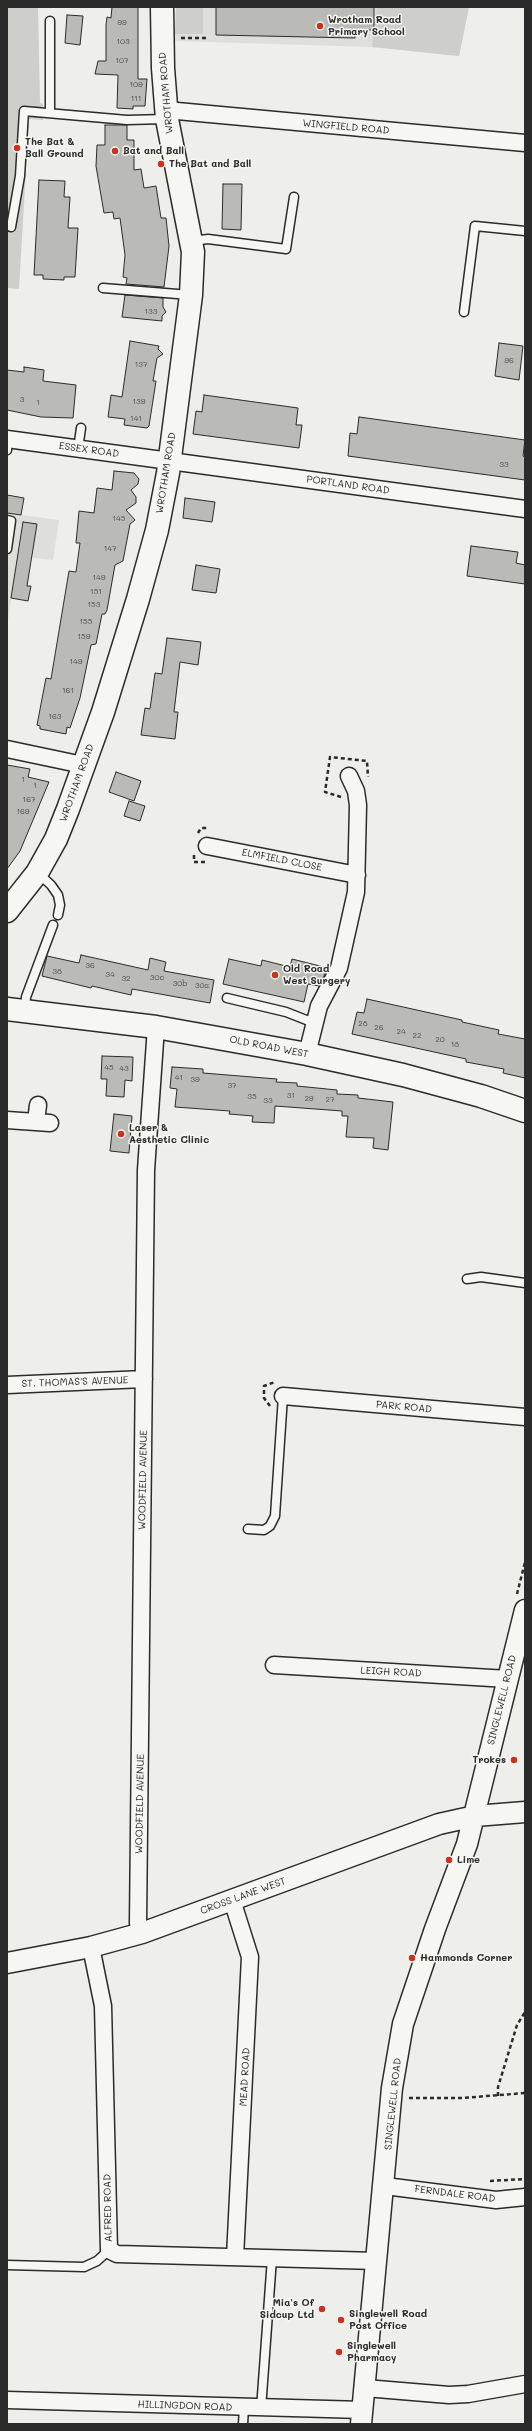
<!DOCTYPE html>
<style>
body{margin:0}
#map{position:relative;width:532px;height:2431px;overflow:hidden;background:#eeeeea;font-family:Mali,sans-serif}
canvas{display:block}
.frame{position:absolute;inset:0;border:8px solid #2b2b2b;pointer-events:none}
</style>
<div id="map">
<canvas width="532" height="2431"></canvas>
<div class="frame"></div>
</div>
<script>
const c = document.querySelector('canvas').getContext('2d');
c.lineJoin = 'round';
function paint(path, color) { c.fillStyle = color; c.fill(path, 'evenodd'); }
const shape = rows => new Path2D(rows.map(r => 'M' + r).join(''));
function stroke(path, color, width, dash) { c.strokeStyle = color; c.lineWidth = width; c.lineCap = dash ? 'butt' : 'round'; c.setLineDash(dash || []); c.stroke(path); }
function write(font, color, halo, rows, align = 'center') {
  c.font = font + ' Mali,sans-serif'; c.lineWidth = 3; c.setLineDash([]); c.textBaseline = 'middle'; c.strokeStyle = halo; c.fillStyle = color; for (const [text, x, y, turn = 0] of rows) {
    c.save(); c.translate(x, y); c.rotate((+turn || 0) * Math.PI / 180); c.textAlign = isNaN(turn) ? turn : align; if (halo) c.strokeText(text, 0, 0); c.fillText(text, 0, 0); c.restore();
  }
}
paint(shape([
 [176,7,469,7,459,56,372,47,175,41],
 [7,513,59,520,53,560,18,556,7,626]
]), '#dededb');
paint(shape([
 [7,7,38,7,40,103,43,104,43,120,29,119,19,289,7,288],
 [176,7,203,7,203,34,175,34],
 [377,7,469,7,459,56,372,47]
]), '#cececa');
const building = shape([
 [112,7,138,7,138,79,147,79,145,106,133,106,133,109,117,108,118,75,95,74,98,61,106,61,106,25,107,17,111,18,112,7],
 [216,7,374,7,374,30,355,30,355,38,216,35,216,7],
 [67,15,83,16,80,45,65,43,67,15],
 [105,125,127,125,127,140,134,140,134,170,141,169,144,188,156,186,161,218,166,218,169,246,164,287,126,284,127,278,123,277,125,255,120,218,114,219,113,212,104,213,96,166,97,145,105,145,105,125],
 [39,180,65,181,64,197,70,197,68,228,78,228,75,277,64,277,64,280,43,279,43,275,34,275,39,180],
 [223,184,242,184,241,230,222,229,223,184],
 [125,295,163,298,163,307,166,312,162,316,162,321,122,317,125,295],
 [130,341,159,346,158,349,163,354,157,358,153,381,156,381,149,426,147,428,124,425,125,419,108,417,111,395,122,397,130,341],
 [499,343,523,346,519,380,495,376,499,343],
 [24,367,44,370,43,381,76,385,73,418,41,417,7,410,7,370,24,372,24,367],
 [204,395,298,408,296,425,302,425,299,448,193,434,196,411,202,412,204,395],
 [359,417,525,440,523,456,525,457,525,480,348,456,350,433,357,434,359,417],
 [114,471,134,473,139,479,138,484,131,490,136,497,136,503,126,510,135,520,130,524,123,561,115,565,107,610,105,614,102,614,96,644,91,645,80,698,70,728,67,727,66,734,40,729,40,726,37,725,46,678,51,679,69,571,76,572,80,543,76,543,79,511,94,513,97,488,112,490,114,471],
 [7,495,24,498,21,515,7,513,7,495],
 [185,498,215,502,212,522,183,518,185,498],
 [23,522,37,524,27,586,31,586,28,601,11,598,23,522],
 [471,546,518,552,516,563,525,565,525,584,467,576,471,546],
 [196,565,220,569,216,593,192,590,196,565],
 [167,638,201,642,198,665,180,662,174,712,178,712,175,739,141,735,145,708,150,709,155,673,162,674,167,638],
 [7,765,30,769,28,777,49,782,20,851,7,869,7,765],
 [116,772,141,781,134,801,109,792,116,772],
 [129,801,145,806,140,821,124,816,129,801],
 [81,955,148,970,150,958,166,962,164,971,214,980,210,1003,132,989,131,995,92,986,91,988,42,976,47,956,79,963,81,955],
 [229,959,261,966,262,960,290,967,292,959,328,968,319,986,308,984,304,1002,223,984,229,959],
 [367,999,462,1020,462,1022,499,1030,498,1034,525,1039,525,1078,503,1073,504,1069,466,1062,466,1059,352,1034,357,1012,364,1013,367,999],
 [102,1056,133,1057,132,1081,125,1080,124,1097,106,1096,107,1079,101,1079,102,1056],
 [172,1067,203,1069,203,1073,277,1079,276,1082,297,1083,297,1086,337,1090,337,1094,358,1095,358,1098,393,1102,388,1150,373,1148,374,1138,346,1137,348,1116,342,1116,342,1111,275,1106,274,1123,252,1122,253,1116,229,1114,230,1111,175,1107,177,1089,170,1088,172,1067],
 [114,1114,132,1116,129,1153,110,1151,114,1114]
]);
paint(building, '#babab7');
stroke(building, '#2b2b2b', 1);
const service = shape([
 [50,21,50,113],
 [11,227,20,176,24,111,127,120,166,119],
 [192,241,208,239,286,249,294,197],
 [103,288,190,295],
 [464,312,475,226,525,231],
 [78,449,81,428],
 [7,450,8,440],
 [7,520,11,521,7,549],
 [38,873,51,885,58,895,60,905,58,915],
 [227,998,286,1012,314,1023],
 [25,1011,26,997,53,925],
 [467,1279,481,1277,525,1283],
 [248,1529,264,1530,270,1526,275,1516,283,1396],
 [7,2265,84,2267,97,2261,109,2250],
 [261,2409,272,2258],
 [243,2424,244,2408]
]);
const minor = shape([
 [166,110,525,143],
 [7,439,525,509],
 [7,749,83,765],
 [207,846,357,875],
 [307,1054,319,1006,339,968,356,892,358,805,356,791,349,776],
 [7,1120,50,1123],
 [36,1122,38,1105],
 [7,1385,144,1379],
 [283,1396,525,1417],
 [274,1665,508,1679],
 [232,1900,250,1957,235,2257],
 [142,1933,138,1923,146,1170,156,1027],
 [91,1947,103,2006,109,2250,117,2254,377,2261],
 [385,2186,496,2200,525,2197],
 [365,2388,449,2395,468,2394,525,2384],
 [7,2400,363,2410]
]);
const tertiary = shape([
 [7,1963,91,1947,142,1933,439,1824,475,1816,525,1812],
 [361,2424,392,2088,403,2024,435,1929,467,1844,525,1610]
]);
const secondary = shape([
 [7,1009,156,1027,307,1054,403,1075,481,1096,525,1111]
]);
const primary = shape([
 [7,911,37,873,56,839,68,809,103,712,138,599,157,530,168,473,191,295,193,252,167,119,163,68,162,7]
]);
stroke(service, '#2b2b2b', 11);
stroke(minor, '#2b2b2b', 19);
stroke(tertiary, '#2b2b2b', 23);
stroke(secondary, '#2b2b2b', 25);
stroke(primary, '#2b2b2b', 25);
stroke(shape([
 [181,38,206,38],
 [341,797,325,792,330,757,367,761,368,777],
 [198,833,201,828,208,828],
 [194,855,194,862,205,862],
 [270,1406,264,1398,264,1386,275,1382],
 [517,1594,525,1562],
 [498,2096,498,2087,517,2025,525,2012],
 [409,2098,462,2098,525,2093],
 [490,2181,525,2179]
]), '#2b2b2b', 2.5, [4, 3]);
stroke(service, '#f6f6f2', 8);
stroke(minor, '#f6f6f2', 16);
stroke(tertiary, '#f6f6f2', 20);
stroke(secondary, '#f6f6f2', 22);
stroke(primary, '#f6f6f2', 22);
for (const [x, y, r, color] of [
 [320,26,4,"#c8321e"],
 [17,148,4,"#c8321e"],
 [115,151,4,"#c8321e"],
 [161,164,4,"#c8321e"],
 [275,975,4,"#c8321e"],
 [121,1134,4,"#c8321e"],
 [514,1760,4,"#c8321e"],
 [449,1860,4,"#c8321e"],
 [412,1958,4,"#c8321e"],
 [322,2309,4,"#c8321e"],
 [341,2320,4,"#c8321e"],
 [339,2352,4,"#c8321e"]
]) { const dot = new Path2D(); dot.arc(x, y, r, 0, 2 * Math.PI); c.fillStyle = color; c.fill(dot); stroke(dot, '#f6f6f2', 1.5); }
write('8px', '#4f4f4e', null, [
 ["99",122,23],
 ["103",123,42],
 ["107",122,61],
 ["109",136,85],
 ["111",136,99],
 ["133",151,312],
 ["96",509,361],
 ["137",141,365],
 ["3",22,400],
 ["139",139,402],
 ["1",38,403],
 ["141",136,419],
 ["33",504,465],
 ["145",119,519],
 ["147",110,549],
 ["149",99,578],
 ["151",96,592],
 ["153",94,605],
 ["155",86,622],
 ["159",84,637],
 ["149",76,662],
 ["161",68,691],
 ["163",55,717],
 ["1",23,780],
 ["1",35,786],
 ["167",29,800],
 ["169",23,812],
 ["36",90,966],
 ["38",57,972],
 ["34",110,975],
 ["30c",157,978],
 ["32",126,979],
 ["30b",180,984],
 ["30a",202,986],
 ["28",363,1024],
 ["26",379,1028],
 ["24",401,1032],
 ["22",417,1036],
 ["20",440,1040],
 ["18",455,1045],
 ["45",109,1068],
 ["43",124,1069],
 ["41",179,1078],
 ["39",195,1080],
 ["37",232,1086],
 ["31",291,1096],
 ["35",252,1097],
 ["29",309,1099],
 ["27",330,1100],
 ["33",268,1101]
]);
write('bold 10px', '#2b2b2b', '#f6f6f2', [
 ["Wrotham Road",328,20],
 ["Primary School",328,32],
 ["The Bat &",25,142],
 ["Ball Ground",25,154],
 ["Bat and Ball",123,151],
 ["The Bat and Ball",169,164],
 ["Old Road",283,969],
 ["West Surgery",283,981],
 ["Laser &",129,1128],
 ["Aesthetic Clinic",129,1140],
 ["Trokes",506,1760,"right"],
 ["Lime",457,1860],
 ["Hammonds Corner",420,1958],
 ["Mia's Of",314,2303,"right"],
 ["Sidcup Ltd",314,2315,"right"],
 ["Singlewell Road",349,2314],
 ["Post Office",349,2326],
 ["Singlewell",347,2346],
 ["Pharmacy",347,2358]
], 'left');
write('10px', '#2b2b2b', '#f6f6f2', [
 ["WROTHAM ROAD",166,93,-95],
 ["WINGFIELD ROAD",346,127,5],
 ["ESSEX ROAD",89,450,8],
 ["WROTHAM ROAD",166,473,-81],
 ["PORTLAND ROAD",348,485,8],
 ["WROTHAM ROAD",77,783,-70],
 ["ELMFIELD CLOSE",282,860,11],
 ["OLD ROAD WEST",269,1047,11],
 ["ST. THOMAS'S AVENUE",75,1382,-2],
 ["PARK ROAD",404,1407,5],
 ["WOODFIELD AVENUE",143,1480,-89],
 ["LEIGH ROAD",391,1672,3],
 ["SINGLEWELL ROAD",502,1700,-76],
 ["WOODFIELD AVENUE",140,1804,-89],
 ["CROSS LANE WEST",243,1896,-20],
 ["MEAD ROAD",245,2077,-87],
 ["SINGLEWELL ROAD",393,2104,-84],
 ["FERNDALE ROAD",455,2194,7],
 ["ALFRED ROAD",108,2208,-91],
 ["HILLINGDON ROAD",185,2406,2]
]);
</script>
